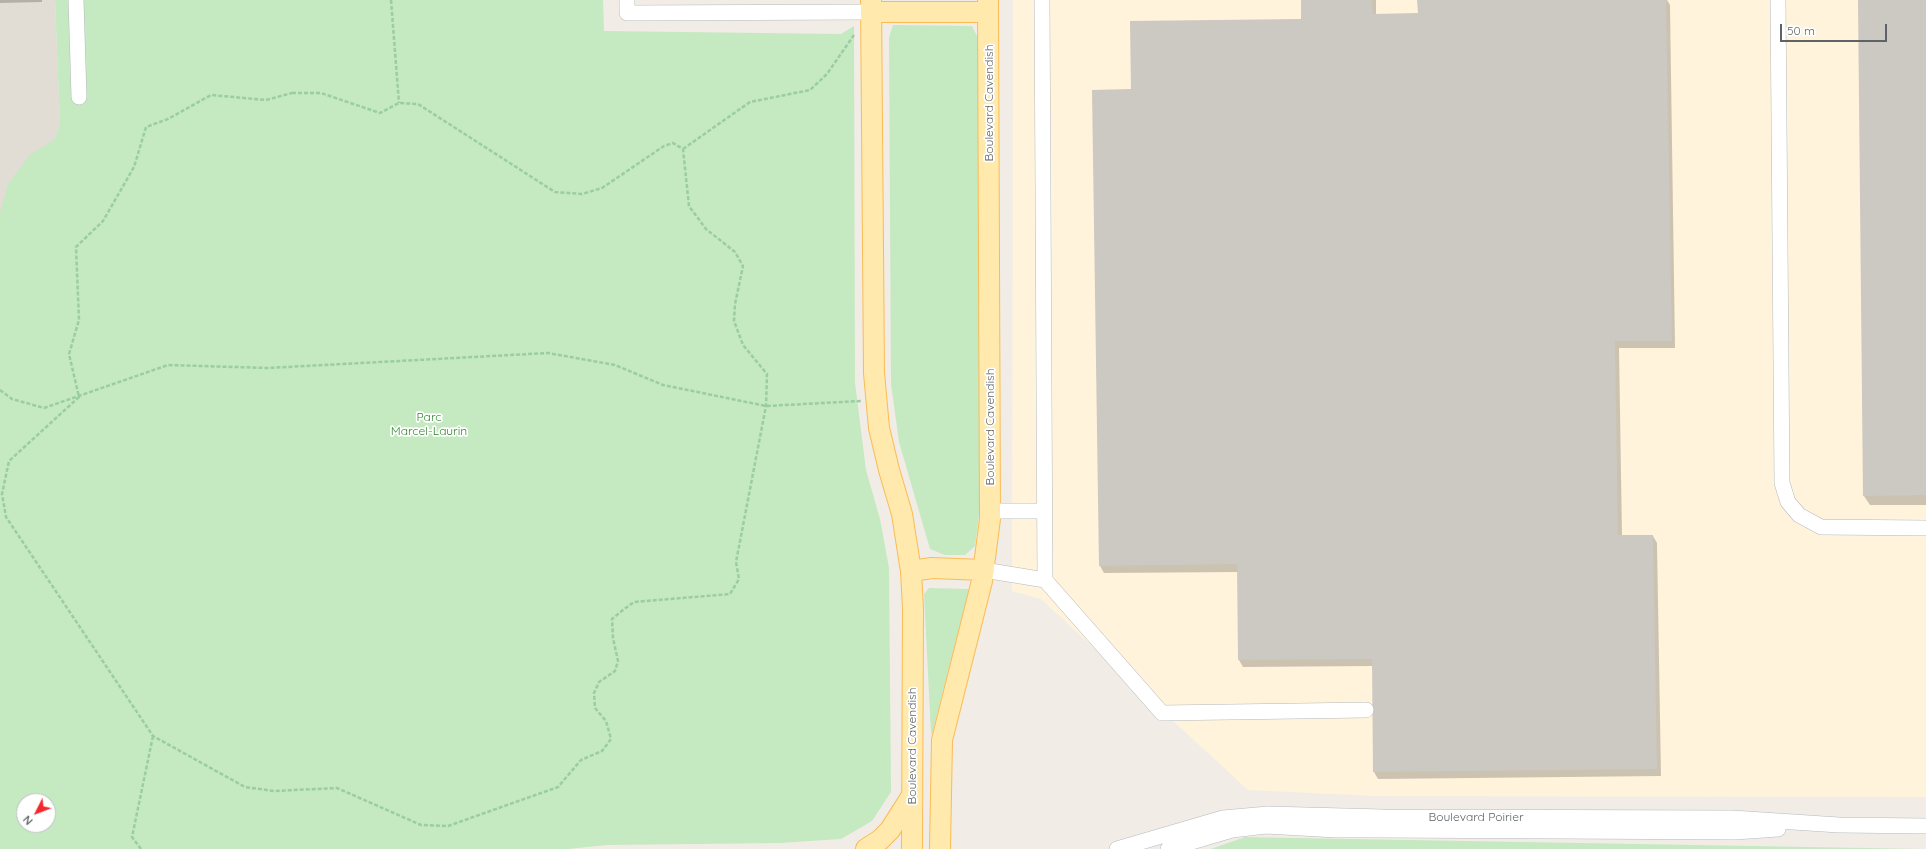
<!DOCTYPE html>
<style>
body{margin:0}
#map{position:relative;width:1926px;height:849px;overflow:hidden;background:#f1ede6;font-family:Quicksand,sans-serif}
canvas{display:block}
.north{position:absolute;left:16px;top:793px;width:40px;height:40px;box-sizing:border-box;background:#fff;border:1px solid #bec1c2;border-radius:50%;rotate:228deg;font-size:11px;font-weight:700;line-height:16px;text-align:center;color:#5d6367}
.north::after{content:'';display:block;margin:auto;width:14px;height:18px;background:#f5272c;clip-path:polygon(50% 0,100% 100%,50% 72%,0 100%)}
.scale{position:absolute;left:1780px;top:24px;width:107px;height:18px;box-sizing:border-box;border:2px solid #5d6367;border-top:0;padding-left:5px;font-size:12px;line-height:14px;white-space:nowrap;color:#5d6367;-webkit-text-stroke:3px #fff;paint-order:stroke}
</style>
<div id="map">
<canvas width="1926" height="849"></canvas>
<div class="north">N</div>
<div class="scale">50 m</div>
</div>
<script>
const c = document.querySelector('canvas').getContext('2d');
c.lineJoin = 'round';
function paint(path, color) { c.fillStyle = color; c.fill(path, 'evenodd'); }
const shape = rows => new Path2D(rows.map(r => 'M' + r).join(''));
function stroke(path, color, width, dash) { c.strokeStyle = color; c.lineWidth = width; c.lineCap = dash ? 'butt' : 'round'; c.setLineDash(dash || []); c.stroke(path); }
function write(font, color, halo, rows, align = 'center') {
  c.font = font + ' Quicksand,sans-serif'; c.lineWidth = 3.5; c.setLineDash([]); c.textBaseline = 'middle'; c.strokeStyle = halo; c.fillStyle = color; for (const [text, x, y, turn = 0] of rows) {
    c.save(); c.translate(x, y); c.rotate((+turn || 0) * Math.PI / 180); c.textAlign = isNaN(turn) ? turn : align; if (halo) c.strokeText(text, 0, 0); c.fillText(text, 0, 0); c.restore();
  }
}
paint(shape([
 [1013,0,1926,0,1926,797,1376,796,1248,790,1041,599,1012,591]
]), '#fff3dc');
paint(shape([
 [0,0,55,0,60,123,0,326]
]), '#e1dcd4');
paint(shape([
 [55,0,603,0,604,31,841,34,854,26,855,383,866,470,880,519,889,568,891,792,872,821,841,839,779,843,607,845,568,849,0,849,0,213,8,184,30,155,55,139,60,123],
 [24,801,48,801,48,825,24,825],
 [893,25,972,26,980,42,981,498,975,546,965,555,945,555,930,549,899,442,891,384,889,38],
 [929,588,969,589,932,734,931,733,924,594],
 [1245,837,1294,838,1922,849,1211,849]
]), '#c5e9c1');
paint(shape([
 [0,0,42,0,42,2,0,3],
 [1302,0,1376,0,1376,15,1419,14,1477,0,1667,0,1670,5,1675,348,1619,348,1622,536,1653,536,1657,543,1661,776,1378,779,1374,772,1373,666,1243,667,1239,660,1238,572,1104,573,1100,566,1132,90,1302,20],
 [1859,0,1926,0,1926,505,1870,505,1864,496]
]), '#0003');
paint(shape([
 [1301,0,1372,0,1373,14,1418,13,1417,0,1666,0,1672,341,1615,341,1618,535,1653,535,1657,769,1373,772,1372,659,1238,660,1237,564,1099,566,1092,90,1131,89,1130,21,1301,19],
 [1858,0,1926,0,1926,495,1863,496]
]), '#ccc8c2');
const minor = shape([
 [76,0,79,97],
 [627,0,627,13,871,12],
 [1042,0,1045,580,1162,713,1366,710],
 [1778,0,1782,483,1788,502,1799,515,1821,527,1926,528],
 [990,511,1045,511],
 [984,570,1045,580],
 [1117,849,1223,818,1268,814,1383,817,1732,818,1839,825,1926,826],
 [1168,849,1232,830,1266,826,1336,830,1380,830,1735,832,1778,829]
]);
const major = shape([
 [871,0,874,373,879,428,889,470,902,514,911,571,913,609,912,849],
 [871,12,988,12],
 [911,571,932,568,984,570],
 [866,849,880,840,890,830,911,797],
 [940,849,942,740,982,581,990,519,988,0]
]);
stroke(minor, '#b6b9bd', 16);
stroke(major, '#fbbb54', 22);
stroke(shape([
 [391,0,399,103],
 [292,93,321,93,380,113,399,103,418,104,555,192,582,194,602,188,664,146,673,143,683,149,689,206,706,229,735,252,743,266,735,304,734,321,743,345,767,374,766,406,736,562,739,579,730,594,634,602,623,610,612,619,613,638,618,661,615,671,599,682,594,693,595,708,606,721,611,739,602,751,581,760,558,787,448,826,421,825,337,788,274,791,245,787,153,736,6,517,2,494,9,461,79,397,69,354,79,320,76,247,103,221,134,167,146,127,168,119,211,95,266,100,292,93],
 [683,149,750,102,810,90,827,74,854,35],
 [0,390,12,399,44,408,168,365,268,368,548,353,615,365,663,385,766,406,861,401],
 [141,849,132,837,153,736]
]), '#9bcda4', 2.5, [4, 2]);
stroke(minor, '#fff', 15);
stroke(major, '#ffe9ac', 20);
write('12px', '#5d6367', '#fff', [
 ["Boulevard Cavendish",989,103,-90],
 ["Boulevard Cavendish",990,427,-90],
 ["Boulevard Cavendish",912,746,-90],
 ["Boulevard Poirier",1476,817]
]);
write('12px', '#33842f', '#fff', [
 ["Parc",429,417],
 ["Marcel-Laurin",429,431]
]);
</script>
